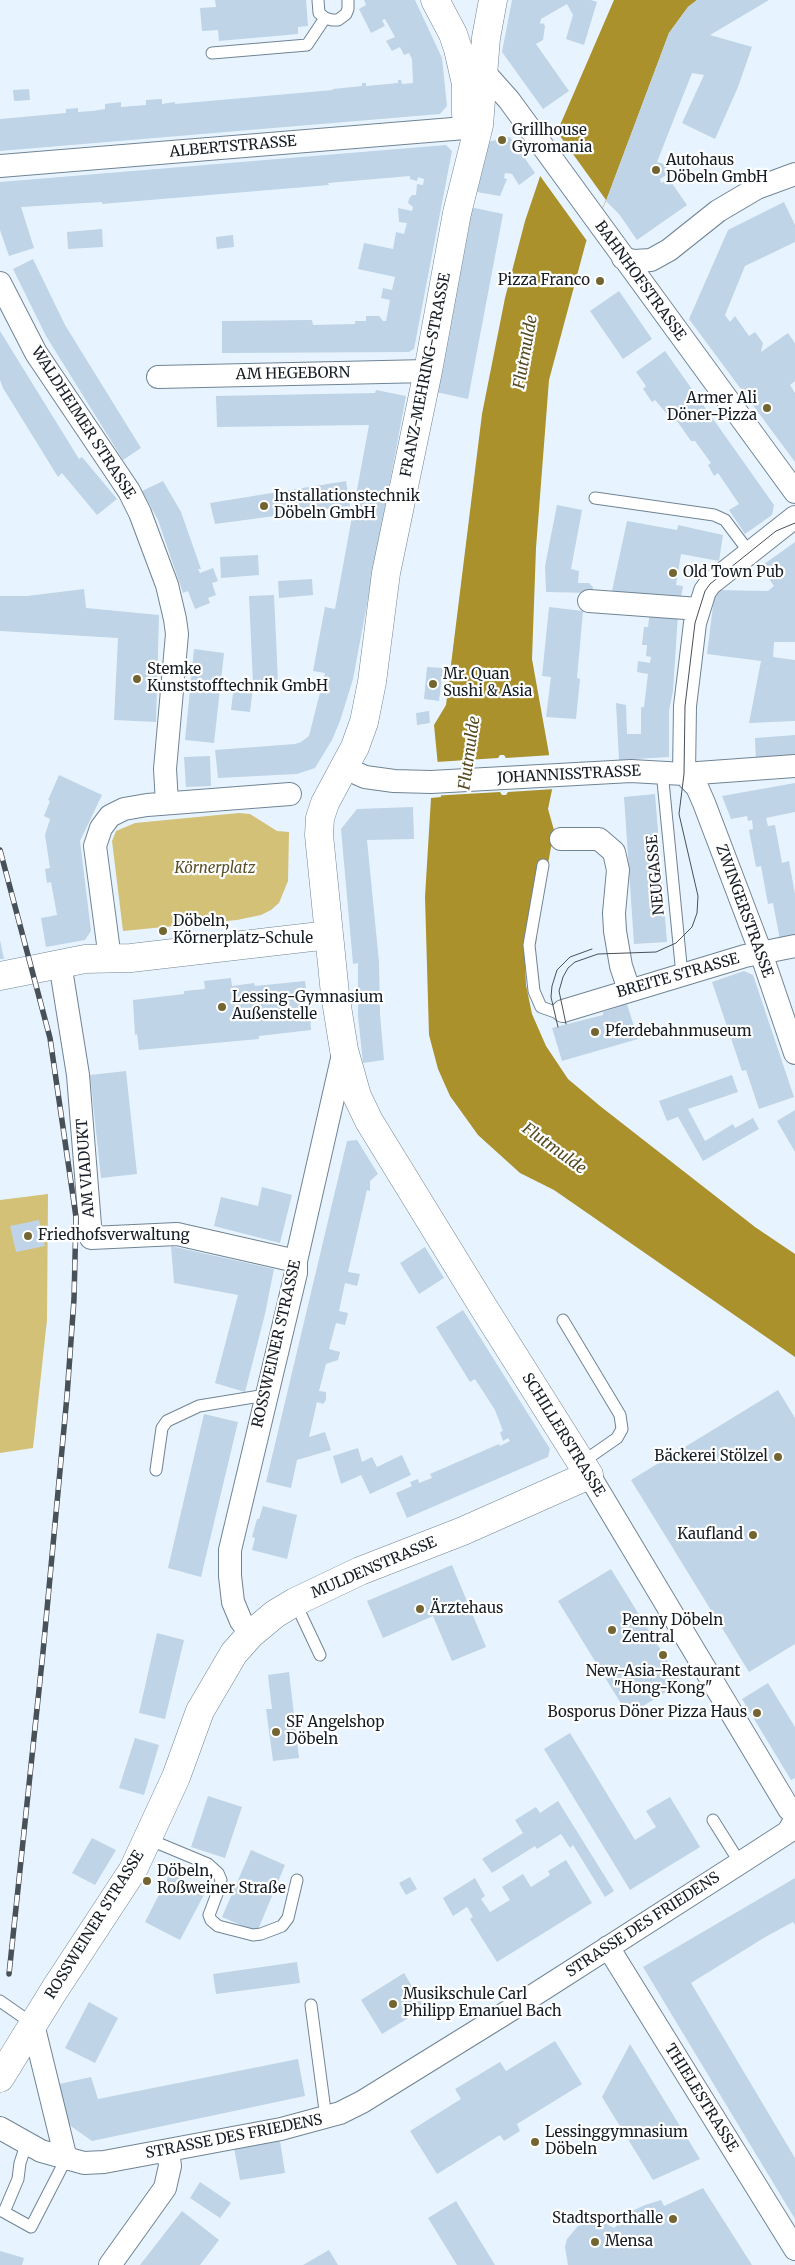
<!DOCTYPE html>
<meta charset="utf-8">
<style>
body{margin:0}
canvas{display:block;background:#e7f4ff}
</style>
<canvas width="795" height="2265"></canvas>
<script>
const c = document.querySelector('canvas').getContext('2d');
c.lineJoin = 'round';
function paint(path, color) { c.fillStyle = color; c.fill(path, 'evenodd'); }
const shape = rows => new Path2D(rows.map(r => 'M' + r).join(''));
function stroke(path, color, width, dash) { c.strokeStyle = color; c.lineWidth = width; c.lineCap = dash ? 'butt' : 'round'; c.setLineDash(dash || []); c.stroke(path); }
function write(font, color, halo, rows, align = 'center') {
  c.font = font + ' Merriweather,serif'; c.lineWidth = 4.5; c.setLineDash([]); c.textBaseline = 'middle'; c.strokeStyle = halo; c.fillStyle = color; for (const [text, x, y, turn = 0] of rows) {
    c.save(); c.translate(x, y); c.rotate((+turn || 0) * Math.PI / 180); c.textAlign = isNaN(turn) ? turn : align; if (halo) c.strokeText(text, 0, 0); c.fillText(text, 0, 0); c.restore();
  }
}
paint(shape([
 [239,813,250,814,277,831,289,832,288,881,279,903,271,910,261,915,237,920,123,931,112,841,116,831,135,823],
 [48,1194,47,1320,33,1448,0,1453,0,1200]
]), '#d4c178');
paint(shape([
 [614,0,697,0,688,7,669,33,606,201,586,242,549,380,536,548,532,659,549,754,553,785,548,809,554,830,538,921,536,944,524,945,526,985,532,1014,546,1046,568,1079,600,1106,755,1227,795,1254,795,1357,554,1190,520,1173,478,1135,450,1096,438,1069,429,1035,425,897,431,798,441,797,434,725,446,705,482,414,505,298,525,221,548,153]
]), '#aa912b');
paint(shape([
 [555,129,606,200,587,241,538,173],
 [500,755,504,755,506,758,552,755,555,789,508,792,506,795,502,795,500,792,431,796,439,795,436,762,498,758]
]), '#e7f4ff');
paint(shape([
 [215,0,306,0,308,26,298,27,298,34,219,41,218,30,202,31,200,8,216,7],
 [364,0,415,0,442,58,447,106,440,114,0,151,0,119,66,113,66,109,78,108,78,112,93,111,105,109,105,104,121,102,121,107,146,105,146,100,162,99,162,104,175,102,175,104,333,90,333,89,362,86,362,83,366,83,366,86,398,83,398,80,401,80,402,84,413,83,412,59,409,53,404,55,400,47,392,51,386,41,395,37,385,19,382,20,385,26,371,33,359,9,366,5],
 [512,0,591,0,597,2,584,45,566,39,573,15,567,4,541,19,540,24,543,23,545,26,543,40,536,44,569,91,543,109,502,52],
 [697,0,769,0,710,35,752,47,738,87,715,139,682,123,704,75,692,73,657,162,667,165,668,174,660,179,661,183,669,179,687,205,637,240,619,214,606,201,669,33,688,7],
 [29,89,30,100,14,101,13,90],
 [510,137,535,173,519,185,512,174,505,173,504,178,507,179,500,196,477,192,487,142],
 [446,145,452,151,414,349,409,352,222,353,222,321,312,320,313,325,355,324,355,321,366,321,366,316,379,316,383,321,386,321,390,300,381,298,383,288,392,290,395,277,358,269,364,243,393,249,396,232,404,234,407,223,399,222,398,208,412,211,413,207,408,203,409,199,412,195,416,195,417,184,423,185,424,179,418,177,417,181,410,179,410,176,328,183,329,185,102,204,102,202,21,207,34,248,9,256,0,230,0,182],
 [784,202,795,225,795,242,745,266,725,315,730,322,735,316,749,336,755,332,763,343,761,352,788,333,795,343,795,381,790,385,795,393,795,462,689,319,728,230],
 [470,207,503,214,468,399,436,392],
 [102,229,103,247,68,249,67,232],
 [233,235,234,247,217,249,216,237],
 [33,259,65,325,141,448,123,460,46,336,13,269],
 [619,291,652,339,623,359,590,311],
 [0,331,79,459,82,457,117,499,97,515,62,473,58,477,3,388,0,380],
 [665,351,774,505,772,515,745,534,729,510,739,504,718,473,714,476,708,465,711,463,695,441,691,441,677,421,674,422,655,400,652,402,643,389,646,386,636,372],
 [376,390,406,396,353,679,340,721,332,740,315,768,297,774,218,778,215,750,295,744,301,742,309,736,325,673,313,671,325,607,335,609,369,425,217,427,216,396,375,393],
 [163,481,181,512,201,569,198,569,200,573,213,568,218,581,212,583,216,595,208,598,210,603,195,609,188,591,183,593,158,520,142,491],
 [346,481,350,506,215,524,210,503],
 [557,505,582,510,571,569,579,571,578,583,589,583,593,587,592,593,546,592,545,566],
 [627,521,677,530,678,525,723,535,719,561,681,554,676,585,683,586,680,603,612,591],
 [795,542,795,642,774,642,773,657,795,660,795,721,749,723,761,661,707,654,715,590,768,591,774,586,760,567],
 [258,555,259,575,221,578,220,557],
 [312,579,313,595,279,598,278,581],
 [84,589,86,608,159,615,156,722,114,720,118,638,0,631,0,596,27,596],
 [274,595,278,682,253,683,249,596],
 [549,607,583,611,577,678,580,679,576,719,546,717,551,677,542,676],
 [650,611,678,614,673,691,669,711,669,757,619,760,616,703,626,705,627,734,641,734,641,707,644,707,648,674,637,672,638,661,650,663,651,657,646,656,647,645,642,645,644,627,648,627],
 [194,649,224,653,214,743,185,740],
 [427,667,443,668,439,701,424,699],
 [234,685,253,687,250,712,231,710],
 [429,711,430,723,417,725,416,713],
 [795,735,795,758,756,763,755,738],
 [210,756,211,786,186,787,184,757],
 [59,775,102,795,80,841,91,931,85,940,46,947,41,918,57,915,51,882,47,883,45,869,50,868,45,835,50,819,44,816,50,801,48,800],
 [795,783,795,812,766,818,768,826,775,825,782,863,789,861,795,894,795,937,780,940,773,903,768,904,761,866,756,867,749,830,753,829,752,820,748,821,747,816,731,819,722,796],
 [655,794,667,942,634,944,624,797],
 [413,807,414,839,367,840,379,962,380,1014,384,1060,363,1063,358,1016,358,963,353,964,341,829,357,809],
 [0,940,4,959,0,959],
 [744,971,753,975,794,1097,759,1109,746,1070,742,1071,712,982],
 [231,978,232,986,254,983,255,986,305,981,307,995,309,995,311,1030,259,1036,259,1039,139,1050,137,1034,135,1035,133,1000,184,994,184,991,205,989,204,981],
 [627,1004,638,1039,562,1061,552,1028,603,1015,603,1012],
 [126,1071,137,1174,101,1178,90,1075],
 [732,1075,738,1092,688,1109,705,1141,733,1124,735,1128,753,1118,759,1129,703,1161,678,1117,667,1121,659,1101],
 [795,1110,795,1152,777,1121],
 [357,1140,378,1174,370,1181,370,1191,367,1190,348,1272,360,1274,357,1286,345,1283,339,1311,348,1313,345,1325,336,1323,329,1349,340,1352,338,1360,326,1364,319,1391,326,1392,326,1400,323,1404,317,1402,309,1437,325,1432,331,1450,297,1460,291,1488,266,1482,347,1141],
 [262,1187,292,1195,280,1243,214,1226,221,1197,258,1206],
 [39,1220,45,1246,16,1252,10,1226],
 [171,1246,274,1269,265,1314,245,1392,215,1383,238,1295,174,1283],
 [425,1247,444,1278,419,1294,400,1263],
 [463,1310,550,1449,548,1457,407,1518,396,1493,412,1486,410,1482,418,1479,419,1483,432,1478,430,1474,499,1444,500,1446,510,1441,508,1438,503,1441,500,1432,503,1431,495,1410,475,1379,470,1382,436,1327],
 [778,1390,795,1418,795,1644,749,1672,631,1480],
 [204,1414,238,1422,201,1577,168,1568],
 [358,1448,362,1462,372,1457,377,1467,402,1455,411,1475,370,1494,361,1475,341,1484,333,1456],
 [263,1506,297,1515,287,1559,252,1550,255,1538,252,1537,257,1519,259,1519],
 [452,1565,486,1647,452,1661,433,1616,383,1638,367,1601],
 [611,1569,681,1683,628,1715,558,1601],
 [157,1633,184,1640,165,1719,139,1713],
 [289,1672,299,1758,273,1761,266,1709,272,1709,268,1675],
 [768,1683,795,1727,795,1778,791,1780,742,1699],
 [570,1733,635,1840,656,1827,646,1811,670,1797,700,1847,630,1890,544,1749],
 [135,1738,159,1745,144,1795,119,1788],
 [208,1796,242,1807,225,1858,191,1847],
 [558,1801,614,1891,605,1897,573,1845,570,1848,561,1834,537,1849,535,1846,492,1873,482,1859,523,1833,515,1820,536,1807,540,1813],
 [92,1838,116,1850,95,1885,72,1873],
 [251,1850,285,1865,257,1932,222,1917],
 [566,1860,592,1903,497,1962,470,1919,473,1917,467,1907,453,1916,443,1898,475,1878,485,1896,481,1899,490,1912,510,1900,502,1887,523,1874,531,1887,550,1875,548,1871],
 [170,1873,206,1891,180,1940,145,1922],
 [410,1877,417,1889,406,1895,399,1883],
 [795,1878,795,1925,793,1922,767,1936,691,1983,795,2158,795,2219,643,1967],
 [297,1962,300,1983,216,1994,213,1974],
 [404,1973,425,2008,382,2034,361,2000],
 [89,2002,118,2018,95,2063,65,2048],
 [555,2041,582,2084,517,2124,520,2131,504,2141,500,2135,437,2174,410,2131,461,2099,455,2089,500,2062,506,2071],
 [630,2044,700,2159,653,2180,602,2097],
 [298,2059,305,2096,92,2141,68,2124,59,2084,91,2077,98,2099],
 [280,2141,285,2173,240,2180,234,2148],
 [200,2182,231,2203,220,2218,190,2198],
 [703,2188,752,2265,568,2265,565,2247,567,2239,578,2226,595,2221,605,2223,614,2228,634,2210,645,2205,661,2200,664,2206],
 [456,2201,495,2265,457,2265,428,2218],
 [182,2211,219,2240,200,2265,140,2265],
 [329,2250,338,2265,303,2265],
 [0,2251,24,2258,22,2265,0,2265]
]), '#bfd4e6');
const lane = shape([
 [318,0,319,13,325,18,332,20,338,20,346,14,348,9,348,0],
 [212,53,307,45,325,18],
 [595,498,714,515,725,520,749,552],
 [662,771,682,975],
 [543,865,529,945,534,991,541,1007,555,1012,563,1011],
 [563,1320,620,1415,622,1429,617,1438,581,1463],
 [156,1470,162,1428,167,1421,199,1406,266,1395],
 [295,1602,320,1655],
 [713,1820,740,1863],
 [148,1839,208,1864,218,1873,221,1880,220,1886,209,1915,211,1920,218,1926,253,1935,261,1934,282,1926,288,1918,297,1880],
 [0,2001,33,2024],
 [311,2005,326,2118],
 [26,2145,20,2163,18,2179,4,2212,31,2227,66,2159]
]);
const street = shape([
 [484,72,509,100,795,492],
 [0,166,465,128],
 [623,258,634,261,651,260,669,250,718,211,757,188,795,174],
 [0,283,36,353,129,491,140,513,167,585,175,619,177,634,165,769,167,803],
 [158,377,428,371],
 [589,601,699,609],
 [345,768,365,777,394,781,431,782,631,771,684,774,795,766],
 [684,774,697,787,704,803,761,953,795,1053],
 [684,774,685,706,691,657,695,623,705,591,710,584,795,517],
 [561,839,599,839,614,852,618,870,614,913,615,931,621,966,629,990],
 [110,959,95,846,101,828,110,816,124,809,147,805,290,794],
 [60,963,78,1075,91,1238,177,1234,296,1261],
 [563,1011,745,956,795,946],
 [589,1475,789,1809,795,1814],
 [251,1634,241,1621,233,1602,230,1576,230,1550,296,1273,296,1261,344,1050],
 [608,1947,795,2249],
 [33,2024,66,2159],
 [0,2128,41,2151,84,2163,104,2162,281,2129,340,2113,362,2102,509,2011,740,1863,788,1832,795,1820],
 [110,2265,165,2188,170,2166,168,2151]
]);
const secondary = shape([
 [435,0,453,34,458,49,466,84,466,114],
 [0,976,85,959,131,958,329,935],
 [0,2078,55,1989,133,1870,176,1777,200,1711,234,1653,251,1634,275,1614,295,1602,360,1571,463,1531,589,1475,482,1305,369,1121,357,1096,344,1050,335,994,319,835,320,818,325,803,355,747,364,722,372,682,386,573,428,371,457,213,479,125,486,38,493,0]
]);
stroke(lane, '#708494', 13);
stroke(street, '#708494', 24);
stroke(secondary, '#708494', 29);
stroke(lane, '#fff', 11);
stroke(street, '#fff', 22);
stroke(secondary, '#fff', 28);
stroke(shape([
 [566,1024,559,991,563,977,568,968,575,962,598,954,656,952,676,943,692,927,697,913,698,896,679,814,684,774,685,706,695,623,705,591,710,584,776,531,795,523],
 [558,1027,551,997,552,986,557,970,570,957,592,949]
]), '#485058', 1);
const rail = shape([
 [0,850,50,1038,76,1217,74,1299,67,1396,43,1652,9,1974]
]);
stroke(rail, '#485058', 5.5);
stroke(rail, '#fff', 4, [11]);
for (const [x, y, r, color] of [
 [502,140,5,"#726532"],
 [656,170,5,"#726532"],
 [600,281,5,"#726532"],
 [767,408,5,"#726532"],
 [264,506,5,"#726532"],
 [673,573,5,"#726532"],
 [137,679,5,"#726532"],
 [433,684,5,"#726532"],
 [163,931,5,"#726532"],
 [222,1007,5,"#726532"],
 [595,1032,5,"#726532"],
 [28,1236,5,"#726532"],
 [778,1457,5,"#726532"],
 [753,1535,5,"#726532"],
 [420,1609,5,"#726532"],
 [612,1630,5,"#726532"],
 [663,1655,5,"#726532"],
 [757,1713,5,"#726532"],
 [276,1732,5,"#726532"],
 [147,1881,5,"#726532"],
 [393,2004,5,"#726532"],
 [535,2142,5,"#726532"],
 [673,2219,5,"#726532"],
 [595,2242,5,"#726532"]
]) { const dot = new Path2D(); dot.arc(x, y, r, 0, 2 * Math.PI); c.fillStyle = color; c.fill(dot); stroke(dot, '#fff', 2); }
write('15px', '#161d24', '#fff', [
 ["Grillhouse",512,131],
 ["Gyromania",512,148],
 ["Autohaus",666,161],
 ["Döbeln GmbH",666,178],
 ["Pizza Franco",590,281,"right"],
 ["Armer Ali",757,399,"right"],
 ["Döner-Pizza",757,416,"right"],
 ["Installationstechnik",274,497],
 ["Döbeln GmbH",274,514],
 ["Old Town Pub",683,573],
 ["Stemke",147,670],
 ["Kunststofftechnik GmbH",147,687],
 ["Mr. Quan",443,675],
 ["Sushi & Asia",443,692],
 ["Döbeln,",173,922],
 ["Körnerplatz-Schule",173,939],
 ["Lessing-Gymnasium",232,998],
 ["Außenstelle",232,1015],
 ["Pferdebahnmuseum",605,1032],
 ["Friedhofsverwaltung",38,1236],
 ["Bäckerei Stölzel",768,1457,"right"],
 ["Kaufland",743,1535,"right"],
 ["Ärztehaus",430,1609],
 ["Penny Döbeln",622,1621],
 ["Zentral",622,1638],
 ["New-Asia-Restaurant",663,1672,"center"],
 ["\"Hong-Kong\"",663,1689,"center"],
 ["Bosporus Döner Pizza Haus",747,1713,"right"],
 ["SF Angelshop",286,1723],
 ["Döbeln",286,1740],
 ["Döbeln,",157,1872],
 ["Roßweiner Straße",157,1889],
 ["Musikschule Carl",403,1995],
 ["Philipp Emanuel Bach",403,2012],
 ["Lessinggymnasium",545,2133],
 ["Döbeln",545,2150],
 ["Stadtsporthalle",663,2219,"right"],
 ["Mensa",605,2242]
], 'left');
write('15px', '#161d24', '#fff', [
 ["ALBERTSTRASSE",233,147,-5],
 ["BAHNHOFSTRASSE",640,281,54],
 ["AM HEGEBORN",293,374,-1],
 ["FRANZ-MEHRING-STRASSE",426,375,-79],
 ["WALDHEIMER STRASSE",83,423,57],
 ["JOHANNISSTRASSE",569,775,-3],
 ["NEUGASSE",656,875,-95],
 ["ZWINGERSTRASSE",744,911,70],
 ["BREITE STRASSE",678,976,-16],
 ["AM VIADUKT",86,1168,-94],
 ["ROSSWEINER STRASSE",277,1344,-77],
 ["SCHILLERSTRASSE",563,1435,58],
 ["MULDENSTRASSE",374,1568,-23],
 ["ROSSWEINER STRASSE",95,1925,-58],
 ["STRASSE DES FRIEDENS",643,1925,-33],
 ["THIELESTRASSE",701,2098,58],
 ["STRASSE DES FRIEDENS",234,2137,-11]
]);
write('italic 15px', '#594e26', '#fff', [
 ["Körnerplatz",215,869]
]);
write('italic 16px', '#544920', '#fff', [
 ["Flutmulde",526,352,-80],
 ["Flutmulde",470,753,-82],
 ["Flutmulde",554,1149,36]
]);
</script>
